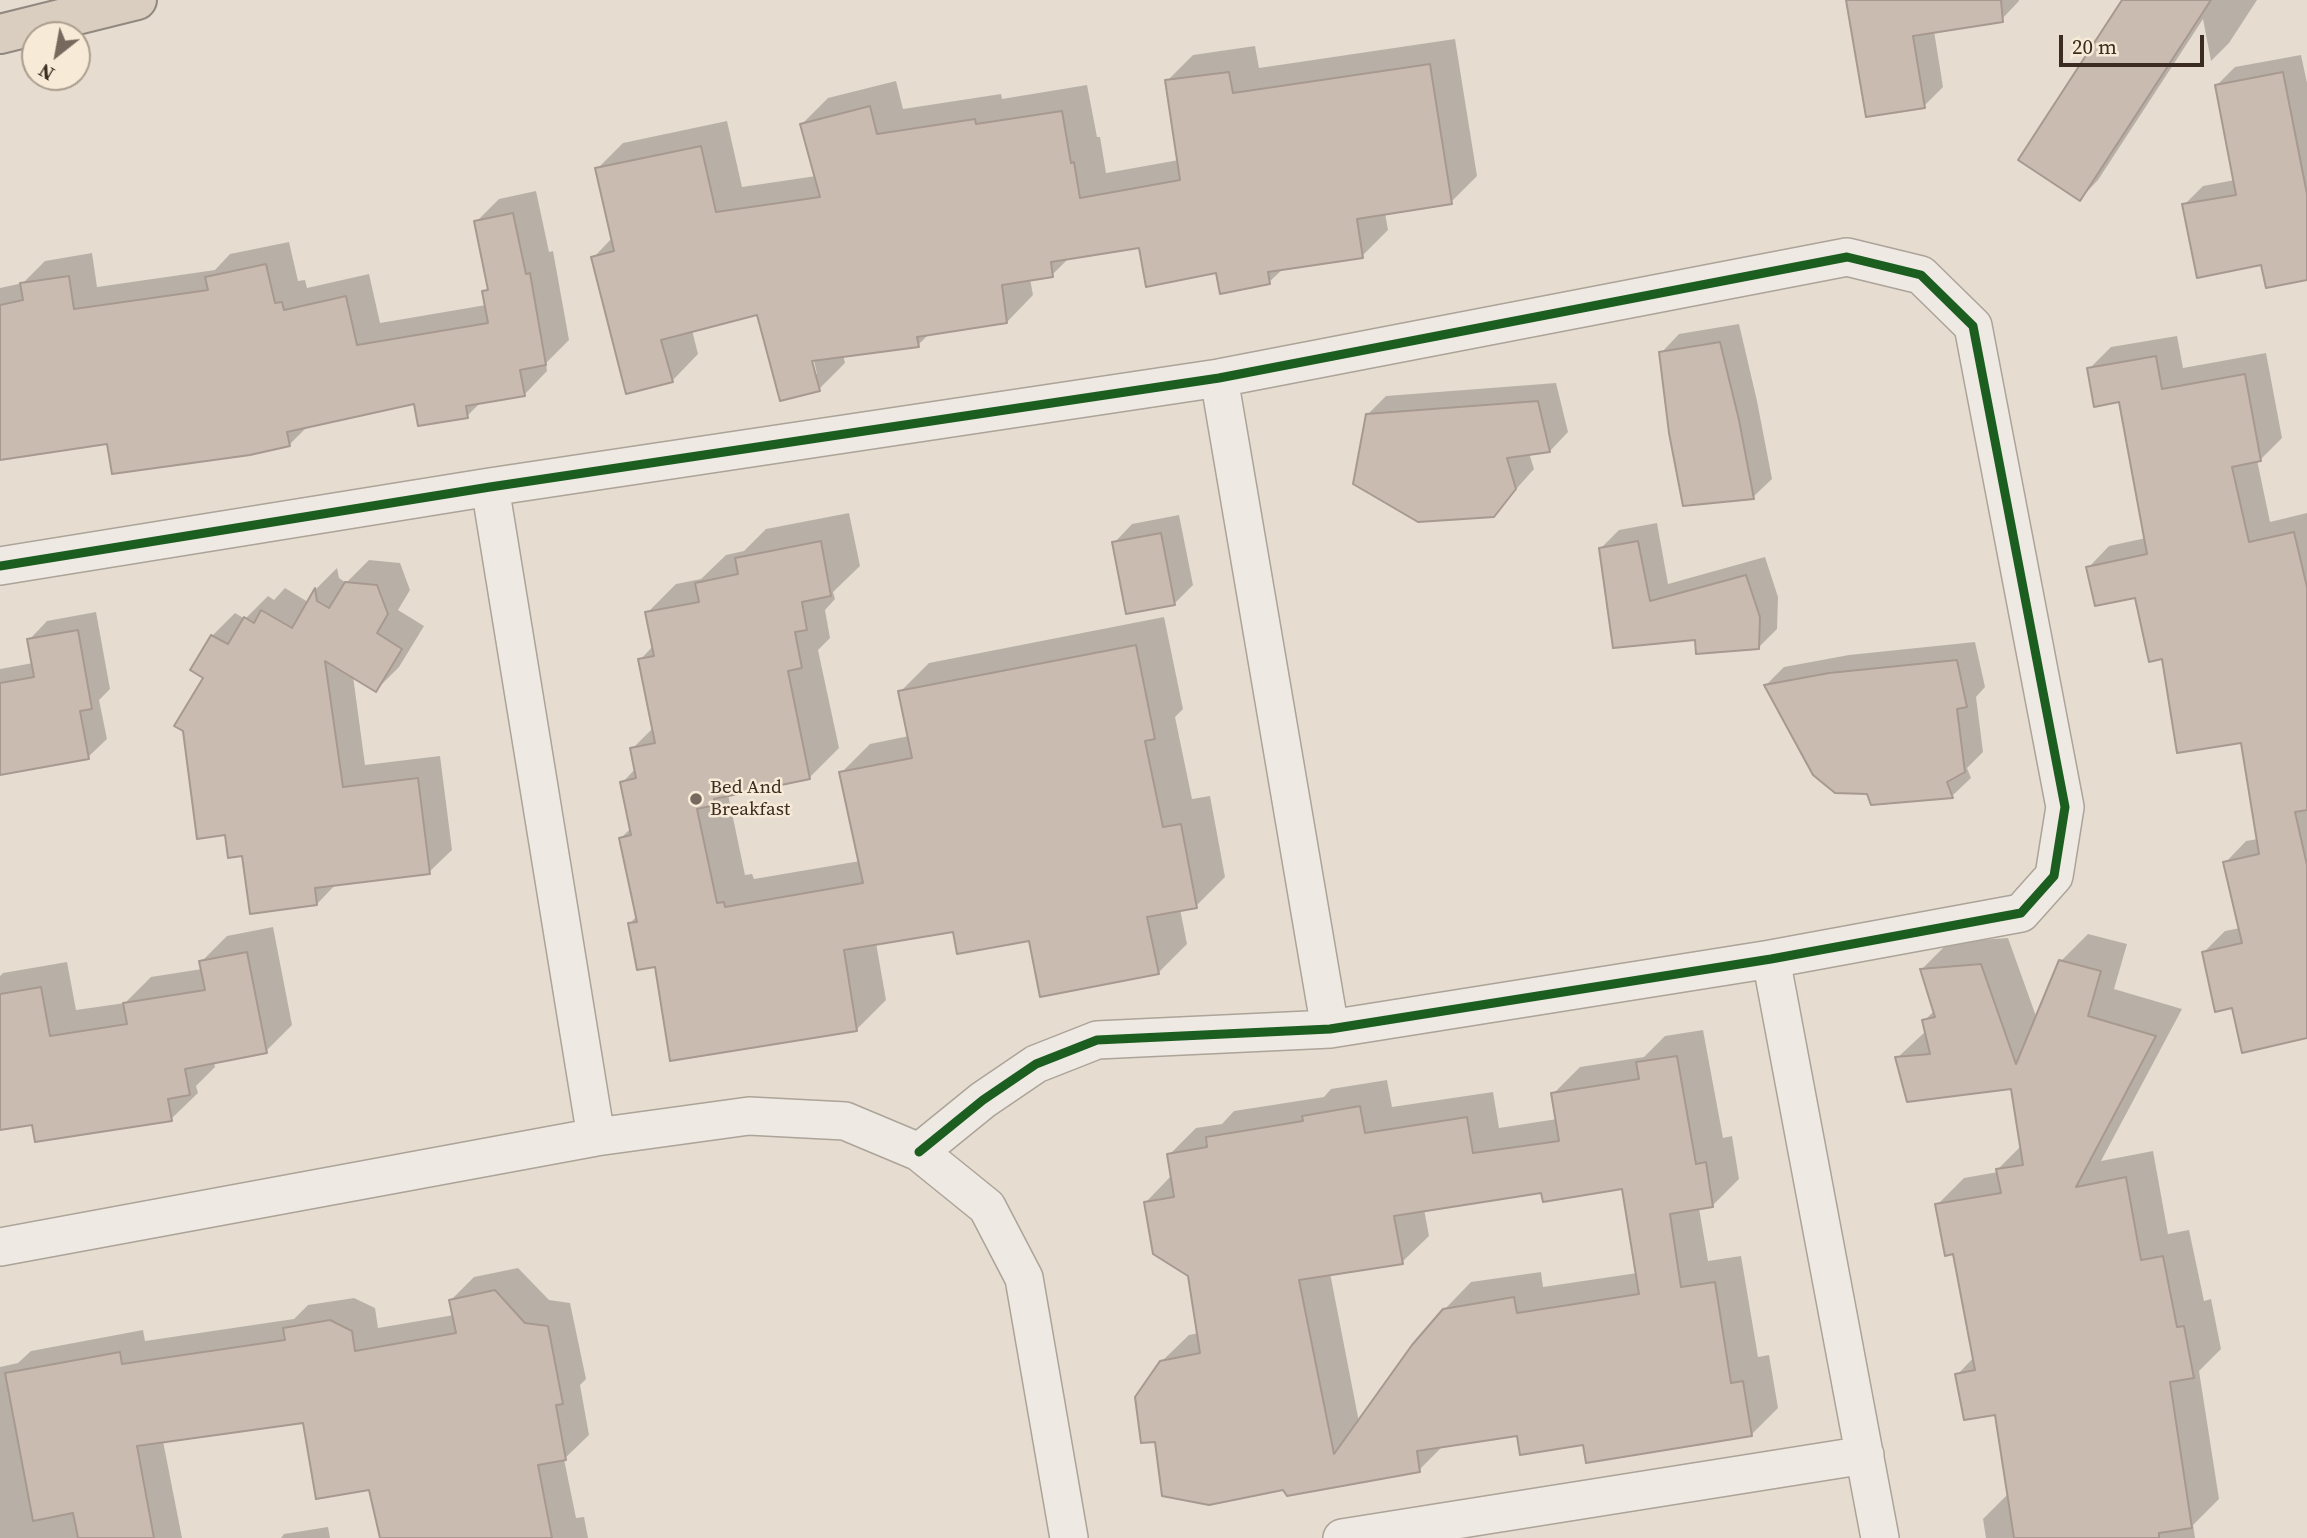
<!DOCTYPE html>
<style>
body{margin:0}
#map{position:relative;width:2307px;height:1538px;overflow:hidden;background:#e6ddd0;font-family:"Source Serif 4",serif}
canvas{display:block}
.north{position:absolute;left:21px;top:21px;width:70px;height:70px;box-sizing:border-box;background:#f7ead7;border:2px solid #ac9e8e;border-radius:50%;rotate:211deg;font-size:19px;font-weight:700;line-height:28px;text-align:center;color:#3c2b20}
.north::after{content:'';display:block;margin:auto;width:24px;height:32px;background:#78695e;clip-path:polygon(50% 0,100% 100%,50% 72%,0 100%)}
.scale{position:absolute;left:2059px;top:35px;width:145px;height:32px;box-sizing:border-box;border:4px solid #3c2b20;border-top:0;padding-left:9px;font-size:21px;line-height:24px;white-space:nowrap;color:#3c2b20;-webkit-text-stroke:5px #f7ead7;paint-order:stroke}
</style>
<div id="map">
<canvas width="2307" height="1538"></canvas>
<div class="north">N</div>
<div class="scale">20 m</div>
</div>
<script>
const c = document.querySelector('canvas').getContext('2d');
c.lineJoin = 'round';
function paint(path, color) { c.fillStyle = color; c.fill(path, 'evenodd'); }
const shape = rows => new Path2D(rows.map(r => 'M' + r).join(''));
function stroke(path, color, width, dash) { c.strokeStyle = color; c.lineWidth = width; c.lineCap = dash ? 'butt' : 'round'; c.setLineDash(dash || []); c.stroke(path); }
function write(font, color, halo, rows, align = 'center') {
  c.font = font + ' "Source Serif 4",serif'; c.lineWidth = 5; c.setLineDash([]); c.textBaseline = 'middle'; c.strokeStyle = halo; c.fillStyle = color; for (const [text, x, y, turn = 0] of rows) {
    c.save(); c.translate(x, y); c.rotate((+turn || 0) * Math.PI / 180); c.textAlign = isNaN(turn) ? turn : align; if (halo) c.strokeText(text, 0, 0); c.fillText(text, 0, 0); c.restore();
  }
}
paint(shape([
 [1848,0,2019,0,2019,1,2001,20,1934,31,1943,87,1924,106],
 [2124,0,2257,0,2229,43,2211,61,2203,19,2098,180,2080,199],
 [1455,39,1477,176,1451,202,1385,213,1388,230,1362,256,1284,268,1269,282,1217,271,1140,246,1070,257,1052,275,1030,279,1033,295,1007,322,929,334,918,345,843,355,845,363,819,389,758,313,692,330,698,354,672,381,593,258,613,237,597,169,623,143,727,121,742,187,816,176,802,124,828,98,896,81,903,109,1001,94,1002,99,1087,85,1097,137,1100,137,1106,173,1179,160,1167,81,1193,55,1255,46,1259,68],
 [812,352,817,374,813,374,808,353],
 [2301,55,2307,83,2307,278,2263,263,2184,205,2203,186,2235,180,2216,86,2235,67],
 [536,191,549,252,553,251,569,340,546,363,547,371,524,395,481,402,467,416,415,401,308,426,289,445,109,442,0,458,0,288,23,283,45,261,92,253,97,287,215,270,230,254,289,242,298,281,305,280,307,288,369,274,380,323,486,305,484,292,489,286,476,222,499,199],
 [1739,324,1757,401,1772,479,1753,497,1661,353,1679,334],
 [2177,336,2183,368,2266,353,2282,438,2260,460,2257,460,2270,522,2307,513,2307,1036,2234,1006,2204,952,2225,931,2240,928,2225,863,2246,841,2258,839,2242,741,2163,657,2136,596,2088,568,2109,546,2146,538,2121,400,2089,369,2111,347],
 [1556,383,1568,432,1550,451,1529,453,1534,469,1493,515,1367,415,1386,396],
 [849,513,860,566,833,592,835,599,825,610,830,638,818,650,839,748,810,777,728,794,745,875,752,874,754,879,860,861,841,773,870,744,909,736,900,692,929,663,1164,617,1183,709,1175,717,1192,799,1210,796,1225,877,1196,906,1180,909,1187,944,1158,973,1030,939,954,930,876,943,886,1000,857,1029,657,965,630,923,637,916,621,838,631,828,622,783,636,768,632,749,653,728,640,660,653,646,647,613,676,584,701,579,726,555,744,551,766,529],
 [1179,515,1193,585,1174,604,1114,543,1132,524],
 [1657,523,1668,584,1765,557,1778,597,1777,629,1758,648,1696,638,1615,646,1600,549,1619,530],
 [369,560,400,563,410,590,398,610,424,626,399,667,376,690,353,676,365,765,440,756,452,850,429,872,337,883,317,904,244,853,205,677,212,636,235,613,245,619,268,596,274,600,285,588,308,602,316,589,337,568,339,578,346,583],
 [96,612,110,689,99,700,107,739,88,757,0,773,0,669,33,663,29,640,47,621],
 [1975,642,1985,687,1976,697,1983,752,1967,768,1971,778,1952,796,1868,792,1766,685,1784,667,1849,655],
 [273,927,292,1025,266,1051,214,1061,215,1067,196,1086,198,1093,171,1119,33,1123,0,1128,0,976,3,973,67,962,76,1010,125,1003,151,977,202,969,201,962,227,936],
 [2088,934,2127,944,2114,989,2182,1009,2101,1161,2153,1151,2168,1234,2189,1230,2204,1301,2211,1299,2221,1349,2199,1371,2219,1499,2193,1525,2195,1538,1986,1538,1983,1519,2009,1493,1996,1412,1957,1375,1974,1357,1954,1252,1937,1205,1964,1178,1998,1172,1998,1169,2022,1145,2012,1087,1897,1058,1926,1031,1924,1021,1935,1010,1922,969,1949,942,2008,938,2037,1019,2061,961],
 [1703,1030,1723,1138,1732,1136,1739,1179,1712,1206,1699,1208,1708,1261,1741,1256,1758,1357,1769,1355,1778,1408,1751,1435,1585,1443,1518,1434,1444,1445,1419,1470,1284,1488,1161,1362,1189,1335,1199,1333,1190,1275,1146,1202,1172,1175,1169,1155,1196,1128,1222,1124,1234,1111,1324,1097,1331,1089,1387,1080,1392,1107,1493,1092,1499,1128,1557,1119,1553,1094,1580,1067,1644,1057,1665,1036],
 [1623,1187,1637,1273,1543,1287,1541,1272,1471,1282,1444,1310,1359,1422,1330,1273,1402,1262,1429,1236,1424,1209,1543,1191],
 [518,1268,549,1300,570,1303,586,1379,580,1385,589,1435,564,1459,576,1518,584,1517,588,1538,382,1538,371,1488,305,1421,163,1441,182,1538,0,1538,0,1367,18,1363,31,1351,143,1330,145,1341,294,1319,308,1305,354,1298,375,1308,378,1328,454,1315,451,1300,474,1277],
 [328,1527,330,1538,281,1538,284,1534]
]), '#0003');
const building = shape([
 [1846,0,2001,0,2003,22,1913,36,1925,108,1866,117,1846,0],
 [2122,0,2211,0,2080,201,2018,160,2122,0],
 [1430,64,1452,204,1357,219,1363,258,1268,272,1270,284,1220,294,1216,273,1146,287,1139,248,1051,262,1053,277,1002,285,1007,323,917,337,919,347,812,361,820,391,780,401,757,315,661,340,673,382,626,394,591,257,614,251,595,168,701,146,716,212,820,197,800,124,870,106,877,134,975,119,976,124,1062,111,1071,163,1074,162,1080,198,1180,180,1165,80,1229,72,1233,93,1430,64],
 [2283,72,2307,194,2307,280,2266,288,2261,265,2197,278,2182,204,2236,195,2215,85,2283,72],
 [513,213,526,274,530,273,546,365,520,370,525,396,466,406,468,418,418,426,414,404,287,432,290,446,250,455,112,474,107,444,0,460,0,305,23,300,20,283,69,276,74,309,208,290,205,277,266,264,275,303,282,302,284,310,346,296,357,345,488,323,482,291,488,290,474,221,513,213],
 [1720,342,1739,420,1754,499,1683,506,1669,433,1659,352,1720,342],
 [2156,356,2162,389,2245,374,2261,461,2232,467,2249,542,2294,532,2307,587,2307,810,2295,812,2307,865,2307,1038,2242,1053,2232,1008,2215,1012,2202,952,2242,943,2223,862,2259,854,2241,743,2177,753,2162,659,2149,662,2135,598,2095,606,2086,567,2147,554,2119,402,2094,407,2087,368,2156,356],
 [1538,401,1550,452,1507,458,1516,489,1494,517,1418,522,1353,484,1366,414,1538,401],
 [1161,533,1175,605,1126,614,1112,542,1161,533],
 [821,541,831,596,802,602,807,630,795,632,802,668,788,671,810,779,714,799,715,805,697,809,717,903,724,902,725,907,863,883,839,772,912,758,898,691,1136,645,1155,739,1145,741,1163,827,1181,824,1197,908,1147,917,1159,974,1040,997,1029,941,957,954,953,932,844,950,857,1031,670,1061,655,967,637,970,628,923,637,922,619,838,631,835,620,782,636,778,630,748,655,743,638,659,654,656,645,612,699,602,695,583,738,574,735,558,821,541],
 [1638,541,1650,601,1746,575,1760,617,1759,649,1696,654,1695,640,1613,648,1599,548,1638,541],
 [345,582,377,585,388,614,377,633,402,649,376,692,325,661,343,787,418,778,430,874,315,888,317,905,250,914,242,856,228,858,225,835,197,839,183,731,174,726,203,678,190,670,211,635,228,644,244,617,254,623,261,610,292,628,315,588,317,601,329,608,345,582],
 [78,630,92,709,80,711,89,759,0,775,0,683,34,677,27,639,78,630],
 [1957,660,1967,707,1957,709,1965,772,1947,782,1953,798,1871,805,1867,794,1835,793,1813,775,1764,685,1829,673,1957,660],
 [247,952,267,1053,185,1069,190,1095,168,1099,172,1121,35,1142,32,1125,0,1130,0,994,41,987,50,1036,127,1024,123,1003,205,990,199,961,247,952],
 [2059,960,2101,971,2088,1016,2156,1036,2076,1187,2126,1177,2141,1260,2163,1256,2177,1327,2184,1326,2194,1378,2170,1382,2192,1528,2159,1533,2159,1538,2014,1538,1995,1415,1964,1420,1955,1374,1975,1370,1953,1254,1945,1256,1935,1204,2001,1193,1996,1169,2023,1165,2011,1089,1907,1102,1895,1057,1930,1054,1922,1020,1935,1017,1920,969,1981,964,2016,1064,2059,960],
 [1677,1056,1696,1164,1706,1162,1713,1207,1670,1214,1681,1287,1715,1282,1731,1383,1743,1381,1752,1436,1586,1463,1583,1445,1520,1455,1517,1436,1417,1451,1420,1472,1287,1496,1283,1490,1209,1505,1162,1496,1155,1442,1141,1443,1135,1397,1160,1361,1200,1353,1188,1276,1153,1254,1144,1202,1174,1197,1167,1154,1207,1147,1206,1137,1303,1121,1302,1116,1360,1106,1365,1133,1467,1117,1473,1153,1559,1141,1551,1093,1639,1079,1636,1062,1677,1056],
 [1622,1189,1639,1294,1517,1313,1514,1297,1443,1309,1412,1345,1334,1454,1299,1280,1403,1264,1394,1216,1541,1193,1543,1202,1622,1189],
 [495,1290,525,1323,548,1326,563,1404,556,1405,566,1460,538,1465,552,1538,380,1538,369,1490,316,1499,303,1423,137,1446,154,1538,78,1538,73,1513,33,1521,5,1373,120,1352,122,1364,285,1340,283,1328,330,1320,352,1331,355,1351,456,1333,449,1300,495,1290]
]);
paint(building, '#cabbb1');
stroke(building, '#a7998f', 2);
const street = shape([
 [1219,378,1330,1029],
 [490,487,596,1137],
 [0,566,490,487,1219,378,1847,257,1921,275,1973,326,2065,807,2054,876,2021,913,1771,959,1330,1029,1097,1040,1036,1064,983,1100,919,1152],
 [1771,959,1880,1538],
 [0,1247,596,1137,749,1116,845,1121,919,1152,987,1207,1024,1278,1069,1538],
 [1342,1538,1865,1455]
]);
const highway = shape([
 [0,34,137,0]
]);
stroke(street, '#aca399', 40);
stroke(highway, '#918880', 42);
stroke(street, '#eee9e2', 37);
stroke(highway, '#dacec1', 38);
stroke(shape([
 [0,566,490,487,1219,378,1847,257,1921,275,1973,326,2065,807,2054,876,2021,913,1771,959,1330,1029,1097,1040,1036,1064,983,1100,919,1152]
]), '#1b5e20', 9);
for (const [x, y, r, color] of [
 [696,799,7,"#78695e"]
]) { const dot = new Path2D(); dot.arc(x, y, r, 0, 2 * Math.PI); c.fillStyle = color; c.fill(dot); stroke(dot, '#f7ead7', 2.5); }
write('19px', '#3c2b20', '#f7ead7', [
 ["Bed And",710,788],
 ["Breakfast",710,810]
], 'left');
</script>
